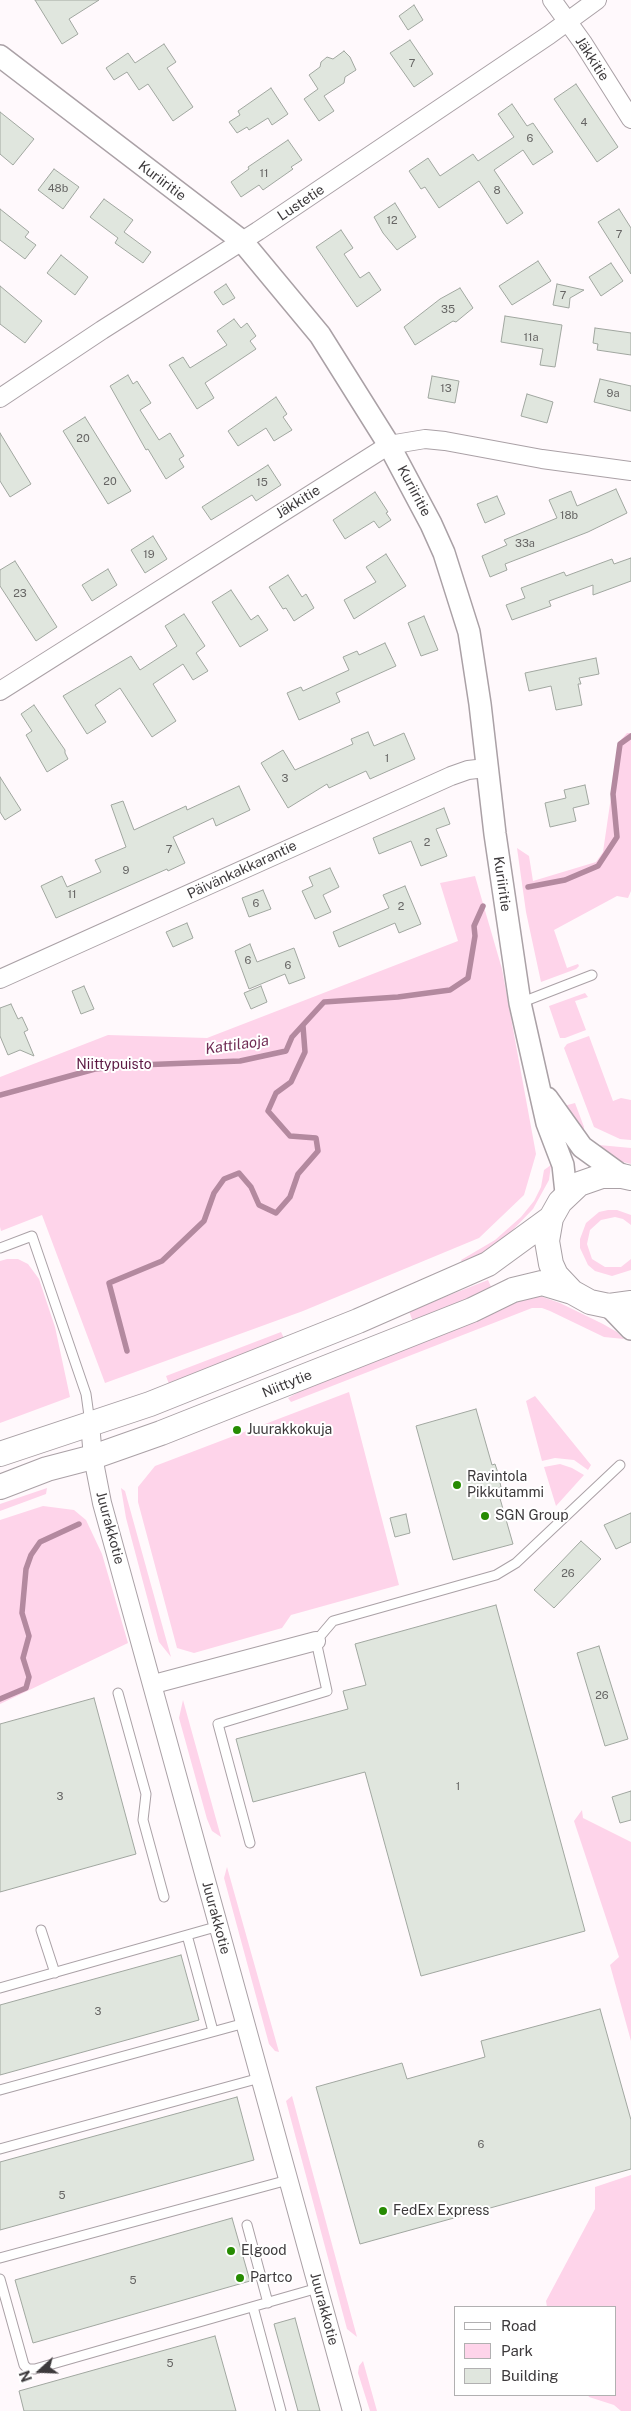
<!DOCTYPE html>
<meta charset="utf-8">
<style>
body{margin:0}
#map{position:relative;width:631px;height:2411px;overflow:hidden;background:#fff9fc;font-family:"Public Sans",sans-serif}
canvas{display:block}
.legend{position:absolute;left:454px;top:2306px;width:162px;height:90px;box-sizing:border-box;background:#fff;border:1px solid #b1b0b1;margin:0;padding:6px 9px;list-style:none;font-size:15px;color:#3d3a3c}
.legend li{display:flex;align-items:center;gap:10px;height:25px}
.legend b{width:25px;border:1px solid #b1b0b1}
.north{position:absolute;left:15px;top:2346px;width:50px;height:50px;-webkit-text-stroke:4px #fff;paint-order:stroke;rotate:250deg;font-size:14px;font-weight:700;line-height:20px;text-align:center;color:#3d3a3c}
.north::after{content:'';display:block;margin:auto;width:18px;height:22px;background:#3d3a3c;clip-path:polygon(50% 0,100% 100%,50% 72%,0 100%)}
</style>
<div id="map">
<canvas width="631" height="2411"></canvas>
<ul class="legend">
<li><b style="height:6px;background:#fff"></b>Road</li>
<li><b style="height:14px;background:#fed4ea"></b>Park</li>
<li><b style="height:14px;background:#e0e6de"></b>Building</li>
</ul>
<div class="north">N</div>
</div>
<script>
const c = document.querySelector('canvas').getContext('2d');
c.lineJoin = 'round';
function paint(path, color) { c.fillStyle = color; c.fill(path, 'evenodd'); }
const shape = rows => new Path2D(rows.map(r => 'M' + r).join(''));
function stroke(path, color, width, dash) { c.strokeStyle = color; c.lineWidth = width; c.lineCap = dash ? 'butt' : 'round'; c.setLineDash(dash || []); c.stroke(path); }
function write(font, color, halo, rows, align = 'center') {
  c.font = font + ' "Public Sans",sans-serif'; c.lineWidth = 4; c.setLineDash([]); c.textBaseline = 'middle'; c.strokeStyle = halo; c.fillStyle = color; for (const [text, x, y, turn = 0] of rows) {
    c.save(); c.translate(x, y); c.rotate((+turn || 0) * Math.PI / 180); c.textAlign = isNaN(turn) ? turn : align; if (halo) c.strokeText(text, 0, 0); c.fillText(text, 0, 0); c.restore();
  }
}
paint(shape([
 [627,733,631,733,631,891,628,898,617,896,554,930,567,968,578,964,579,966,576,969,541,982,526,912,517,848,529,856,533,881,596,862,603,852,619,742],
 [475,876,502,969,536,1154,524,1195,479,1238,303,1311,105,1383,42,1215,1,1231,0,1227,0,1077,108,1035,207,1038,458,941,440,883],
 [585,993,588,997,575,1001,586,1030,565,1038,560,1038,549,1006],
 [589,1036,613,1101,621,1098,631,1100,631,1140,620,1139,594,1127,564,1048,567,1044],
 [575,1103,584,1127,584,1134,564,1106],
 [599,1145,631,1148,631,1164,607,1158,596,1147],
 [551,1165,549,1180,533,1209,505,1238,489,1250,463,1264,461,1260,495,1240,521,1217,534,1201,541,1187,544,1170],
 [608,1210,617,1210,631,1215,631,1225,623,1219,615,1217,601,1220,590,1230,587,1244,592,1259,605,1267,621,1267,631,1259,631,1270,612,1276,595,1271,588,1265,580,1248,580,1239,586,1223,599,1212],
 [7,1259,18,1259,28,1264,39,1279,55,1327,70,1397,0,1423,0,1261],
 [488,1280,492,1289,413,1322,409,1311],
 [537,1295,560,1303,603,1324,617,1332,624,1339,604,1337,550,1311,542,1308,532,1308,291,1402,288,1398,309,1386,483,1318,522,1298],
 [281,1332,284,1338,169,1384,166,1376],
 [349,1392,399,1585,291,1615,282,1628,194,1653,177,1648,138,1502,138,1487,155,1466],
 [535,1396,591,1465,588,1470,574,1460,555,1458,542,1461,526,1401],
 [560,1464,572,1468,584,1475,556,1506,544,1467],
 [47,1488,46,1494,0,1511,0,1504],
 [121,1488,125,1491,171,1657,159,1642,126,1518],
 [43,1506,74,1510,86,1520,102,1554,128,1643,0,1704,0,1520],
 [183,1700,221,1837,212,1831,207,1819,179,1718],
 [582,1810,583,1818,631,1842,631,2041,610,1965,619,1957,574,1821],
 [227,1867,279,2052,275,2051,269,2044,224,1878],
 [292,2096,357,2337,347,2329,286,2101],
 [631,2175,631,2411,621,2411,614,2405,589,2397,588,2395,615,2395,615,2307,547,2307,546,2301,595,2209,595,2187],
 [363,2361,377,2411,370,2411,358,2373,359,2366]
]), '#fed4ea');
stroke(shape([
 [528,887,565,880,598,866,617,837,613,794,620,744,631,736],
 [0,1095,95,1069,139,1065,240,1061,286,1051,292,1037,324,1002,398,997,450,990,468,978,475,936,474,926,483,906],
 [127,1351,109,1283,162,1261,204,1221,214,1193,224,1179,239,1173,251,1187,259,1205,276,1213,290,1197,298,1174,318,1151,316,1138,290,1136,268,1111,276,1093,291,1082,305,1052,303,1026],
 [0,1699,26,1688,29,1677,23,1658,29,1636,22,1613,26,1569,31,1555,40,1542,79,1524]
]), '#b3899f', 5.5);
const building = shape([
 [35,0,99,0,69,19,78,34,62,44,35,0],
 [414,5,423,20,408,30,399,16,414,5],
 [410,40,433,74,414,87,390,53,410,40],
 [164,44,176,62,167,68,193,107,173,121,148,84,139,90,127,72,114,80,106,68,128,53,135,63,164,44],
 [344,51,350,57,356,70,345,77,344,83,324,96,334,111,319,121,304,99,318,89,309,75,320,67,321,62,327,57,333,59,344,51],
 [576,84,618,147,597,162,554,99,576,84],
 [271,88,288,114,272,125,268,118,249,130,247,127,237,133,229,122,240,115,238,111,271,88],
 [512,104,527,126,533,123,553,152,533,165,523,150,494,170,523,213,507,224,479,181,439,208,425,187,421,189,409,171,428,158,440,176,473,154,478,161,514,137,498,114,512,104],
 [0,112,34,139,13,165,0,154,0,112],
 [288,140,302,160,291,167,293,169,263,190,259,185,241,197,231,182,249,169,248,167,288,140],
 [54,169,79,187,63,209,38,190,54,169],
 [104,199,133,220,124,232,151,252,143,263,115,243,118,238,90,217,104,199],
 [395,203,416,237,397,250,383,233,374,217,395,203],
 [0,209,29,232,25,237,36,245,25,259,0,240,0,209],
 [619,209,631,228,631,274,598,222,619,209],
 [341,230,353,248,344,254,360,278,369,272,381,290,357,307,316,247,341,230],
 [61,255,88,277,75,295,47,273,61,255],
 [538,261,551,281,512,305,499,286,538,261],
 [611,263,623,281,601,296,589,277,611,263],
 [226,284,235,298,223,305,214,292,226,284],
 [557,284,584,290,570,298,569,308,553,305,557,284],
 [0,286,42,321,25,343,0,324,0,286],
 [460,288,473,308,456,322,453,321,415,345,404,327,440,299,460,288],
 [505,316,562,325,555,367,540,365,543,349,501,342,505,316],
 [234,319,241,328,247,323,256,336,250,341,256,349,205,383,214,398,197,409,169,365,183,357,190,368,227,345,217,331,234,319],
 [595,328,631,333,631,355,597,350,598,344,593,343,595,328],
 [128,375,133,384,137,381,151,403,140,410,159,440,170,433,184,456,179,459,184,467,166,479,148,449,146,450,110,386,128,375],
 [432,376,459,381,455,403,428,398,432,376],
 [600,379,631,386,631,411,594,402,600,379],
 [527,394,553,402,547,423,521,416,527,394],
 [276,397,287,414,283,417,292,430,274,441,266,428,238,446,228,431,276,397],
 [85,417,131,491,108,504,63,431,85,417],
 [0,433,31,484,10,497,0,481,0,433],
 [268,465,281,485,256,501,252,495,211,520,202,507,268,465],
 [616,489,627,513,588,532,505,564,507,570,490,577,482,556,507,545,504,540,557,518,549,500,571,491,577,506,616,489],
 [375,492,388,512,386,513,391,520,379,528,374,521,345,539,333,520,375,492],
 [497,496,505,514,485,523,477,504,497,496],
 [153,536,167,559,145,573,131,550,153,536],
 [386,554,406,586,354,619,344,600,376,582,366,567,386,554],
 [631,558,631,581,593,595,593,585,549,601,551,606,512,620,506,605,525,598,521,588,564,572,566,576,612,559,614,564,631,558],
 [15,561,57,627,36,641,0,586,0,570,15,561],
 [108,569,117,585,92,601,82,585,108,569],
 [288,575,302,597,306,594,314,608,294,621,286,608,283,609,269,587,288,575],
 [231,590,251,620,258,615,268,630,240,647,212,602,231,590],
 [184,614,205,646,196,653,208,671,193,680,183,664,153,684,176,721,152,737,120,688,95,705,106,722,87,734,63,696,131,656,140,670,177,646,165,626,184,614],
 [424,616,438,650,421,656,408,623,424,616],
 [385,643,396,666,336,693,340,702,299,720,287,693,301,687,303,691,349,670,343,657,357,651,359,655,385,643],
 [596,658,599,674,579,678,581,684,578,684,582,705,556,710,551,686,529,691,525,673,596,658],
 [34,705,65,750,65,753,68,759,47,772,26,735,32,731,21,714,34,705],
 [368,732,374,746,404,733,415,759,370,779,366,771,329,788,327,784,288,808,261,763,283,750,295,770,353,744,351,739,368,732],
 [0,777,21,810,5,820,0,812,0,777],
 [585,785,589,804,573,808,576,821,550,827,545,803,566,798,564,790,585,785],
 [239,786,250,810,216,826,213,818,173,837,185,863,168,871,167,869,56,918,41,886,62,876,67,887,101,872,95,860,126,847,111,805,123,801,134,830,186,806,187,810,239,786],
 [444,808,450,824,436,829,447,856,421,866,411,841,379,854,373,838,444,808],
 [330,868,339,887,323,895,331,912,315,919,302,891,313,886,309,877,330,868],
 [405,886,421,924,399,933,395,923,339,947,333,932,389,908,383,895,405,886],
 [263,890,271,909,249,917,242,898,263,890],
 [187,923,193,938,173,947,166,932,187,923],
 [250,944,257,962,294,948,305,978,289,984,285,974,249,989,235,951,250,944],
 [84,986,94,1009,81,1014,72,991,84,986],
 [261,986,267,1002,251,1009,244,993,261,986],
 [11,1004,18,1019,22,1017,28,1030,24,1032,34,1056,20,1050,8,1055,0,1036,0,1008,11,1004],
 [476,1409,492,1465,495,1464,497,1470,501,1487,497,1488,513,1544,453,1560,416,1426,476,1409],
 [631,1513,631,1542,616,1549,604,1525,631,1513],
 [406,1514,410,1533,395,1537,390,1518,406,1514],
 [581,1541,601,1559,554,1608,534,1590,581,1541],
 [496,1605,585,1931,421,1976,365,1772,253,1802,236,1739,348,1709,343,1691,366,1685,355,1644,496,1605],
 [599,1646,628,1739,605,1746,577,1653,599,1646],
 [94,1698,136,1854,0,1892,0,1724,94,1698],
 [631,1791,631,1820,620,1823,612,1797,631,1791],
 [181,1955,199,2020,0,2075,0,2005,181,1955],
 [600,2009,631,2120,631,2169,360,2244,316,2087,402,2063,407,2079,485,2057,481,2041,600,2009],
 [237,2097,254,2160,0,2230,0,2162,237,2097],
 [232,2218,250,2281,33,2343,15,2280,232,2218],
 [295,2318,320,2411,298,2411,274,2324,295,2318],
 [215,2336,236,2411,24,2411,19,2391,215,2336]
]);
paint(building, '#e0e6de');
stroke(building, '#a1a7a0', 1);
const service = shape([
 [520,1003,592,975],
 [0,1248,32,1236,86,1394,90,1423],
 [118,1693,146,1794,143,1820,164,1897],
 [250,1843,218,1724,327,1691,316,1641,333,1621,496,1575,516,1563,620,1465],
 [41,1930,55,1973],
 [187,1935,213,2031],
 [0,1988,219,1926],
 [0,2090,245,2023],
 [0,2149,260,2078],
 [247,2225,268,2303],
 [0,2258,288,2180],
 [0,2279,24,2365,28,2369,35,2369,318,2288],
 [253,2307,281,2411]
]);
const minor = shape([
 [552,0,583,43,631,119],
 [0,398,102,330,258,231,549,35,597,0],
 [0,691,389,445,425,439,445,441,542,459,631,471],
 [0,979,451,776,468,770,486,768],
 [90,1424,93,1457,102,1503,352,2411],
 [154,1684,316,1641]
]);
const tertiary = shape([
 [0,56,242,241,320,335,389,445,431,524,444,553,469,632,480,704,495,834,520,1003,547,1123,563,1165,566,1193],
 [547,1098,582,1147,622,1176],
 [609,1306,631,1329]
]);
const secondary = shape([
 [631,1178,622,1176,602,1176,579,1184,560,1202,551,1218,547,1241,551,1264,556,1275,572,1292,590,1302,609,1306,631,1303],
 [0,1454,150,1404,358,1321,488,1264,551,1218],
 [0,1487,47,1469,93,1457,161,1433,472,1310,513,1290,542,1283,572,1292]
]);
stroke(service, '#aaa1a6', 11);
stroke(minor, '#aaa1a6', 20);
stroke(tertiary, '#aaa1a6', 24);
stroke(secondary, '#aaa1a6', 26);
stroke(service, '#fff', 9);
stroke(minor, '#fff', 18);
stroke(tertiary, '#fff', 21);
stroke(secondary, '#fff', 24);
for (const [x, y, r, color] of [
 [237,1430,5,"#268b02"],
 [457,1485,5,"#268b02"],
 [485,1516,5,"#268b02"],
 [383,2211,5,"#268b02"],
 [231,2251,5,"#268b02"],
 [240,2278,5,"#268b02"]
]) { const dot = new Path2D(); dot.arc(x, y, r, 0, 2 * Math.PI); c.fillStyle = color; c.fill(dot); stroke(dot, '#fff', 2); }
write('11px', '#666564', null, [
 ["7",412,64],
 ["4",584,123],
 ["6",530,139],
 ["11",264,174],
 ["48b",58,189],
 ["8",497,191],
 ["12",392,221],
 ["7",619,235],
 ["7",563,296],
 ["35",448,310],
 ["11a",531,338],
 ["13",446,389],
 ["9a",613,394],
 ["20",83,439],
 ["20",110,482],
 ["15",262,483],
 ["18b",569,516],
 ["33a",525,544],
 ["19",149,555],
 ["23",20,594],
 ["1",387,759],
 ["3",285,779],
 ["2",427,843],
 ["7",169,850],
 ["9",126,871],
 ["11",72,895],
 ["6",256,904],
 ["2",401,907],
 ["6",248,961],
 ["6",288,966],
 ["26",568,1574],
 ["26",602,1696],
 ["1",458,1787],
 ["3",60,1797],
 ["3",98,2012],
 ["6",481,2145],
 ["5",62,2196],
 ["5",133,2281],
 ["5",170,2364]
]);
write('14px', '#3d3a3c', '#fff', [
 ["Jäkkitie",592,59,57],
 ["Kuriiritie",162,181,37],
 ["Lustetie",301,203,-34],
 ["Kuriiritie",414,491,62],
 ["Jäkkitie",298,502,-32],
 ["Päivänkakkarantie",242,870,-25],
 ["Kuriiritie",502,884,82],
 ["Niittytie",287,1384,-22],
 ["Juurakkotie",110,1528,75],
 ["Juurakkotie",216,1918,75],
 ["Juurakkotie",324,2309,75]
]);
write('14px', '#5c1943', '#fff', [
 ["Niittypuisto",114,1065]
]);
write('14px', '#3d3a3c', '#fff', [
 ["Juurakkokuja",247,1430],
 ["Ravintola",467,1477],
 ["Pikkutammi",467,1493],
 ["SGN Group",495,1516],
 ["FedEx Express",393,2211],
 ["Elgood",241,2251],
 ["Partco",250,2278]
], 'left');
write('italic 15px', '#712d56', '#fff', [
 ["Kattilaoja",237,1045,-8]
]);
</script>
